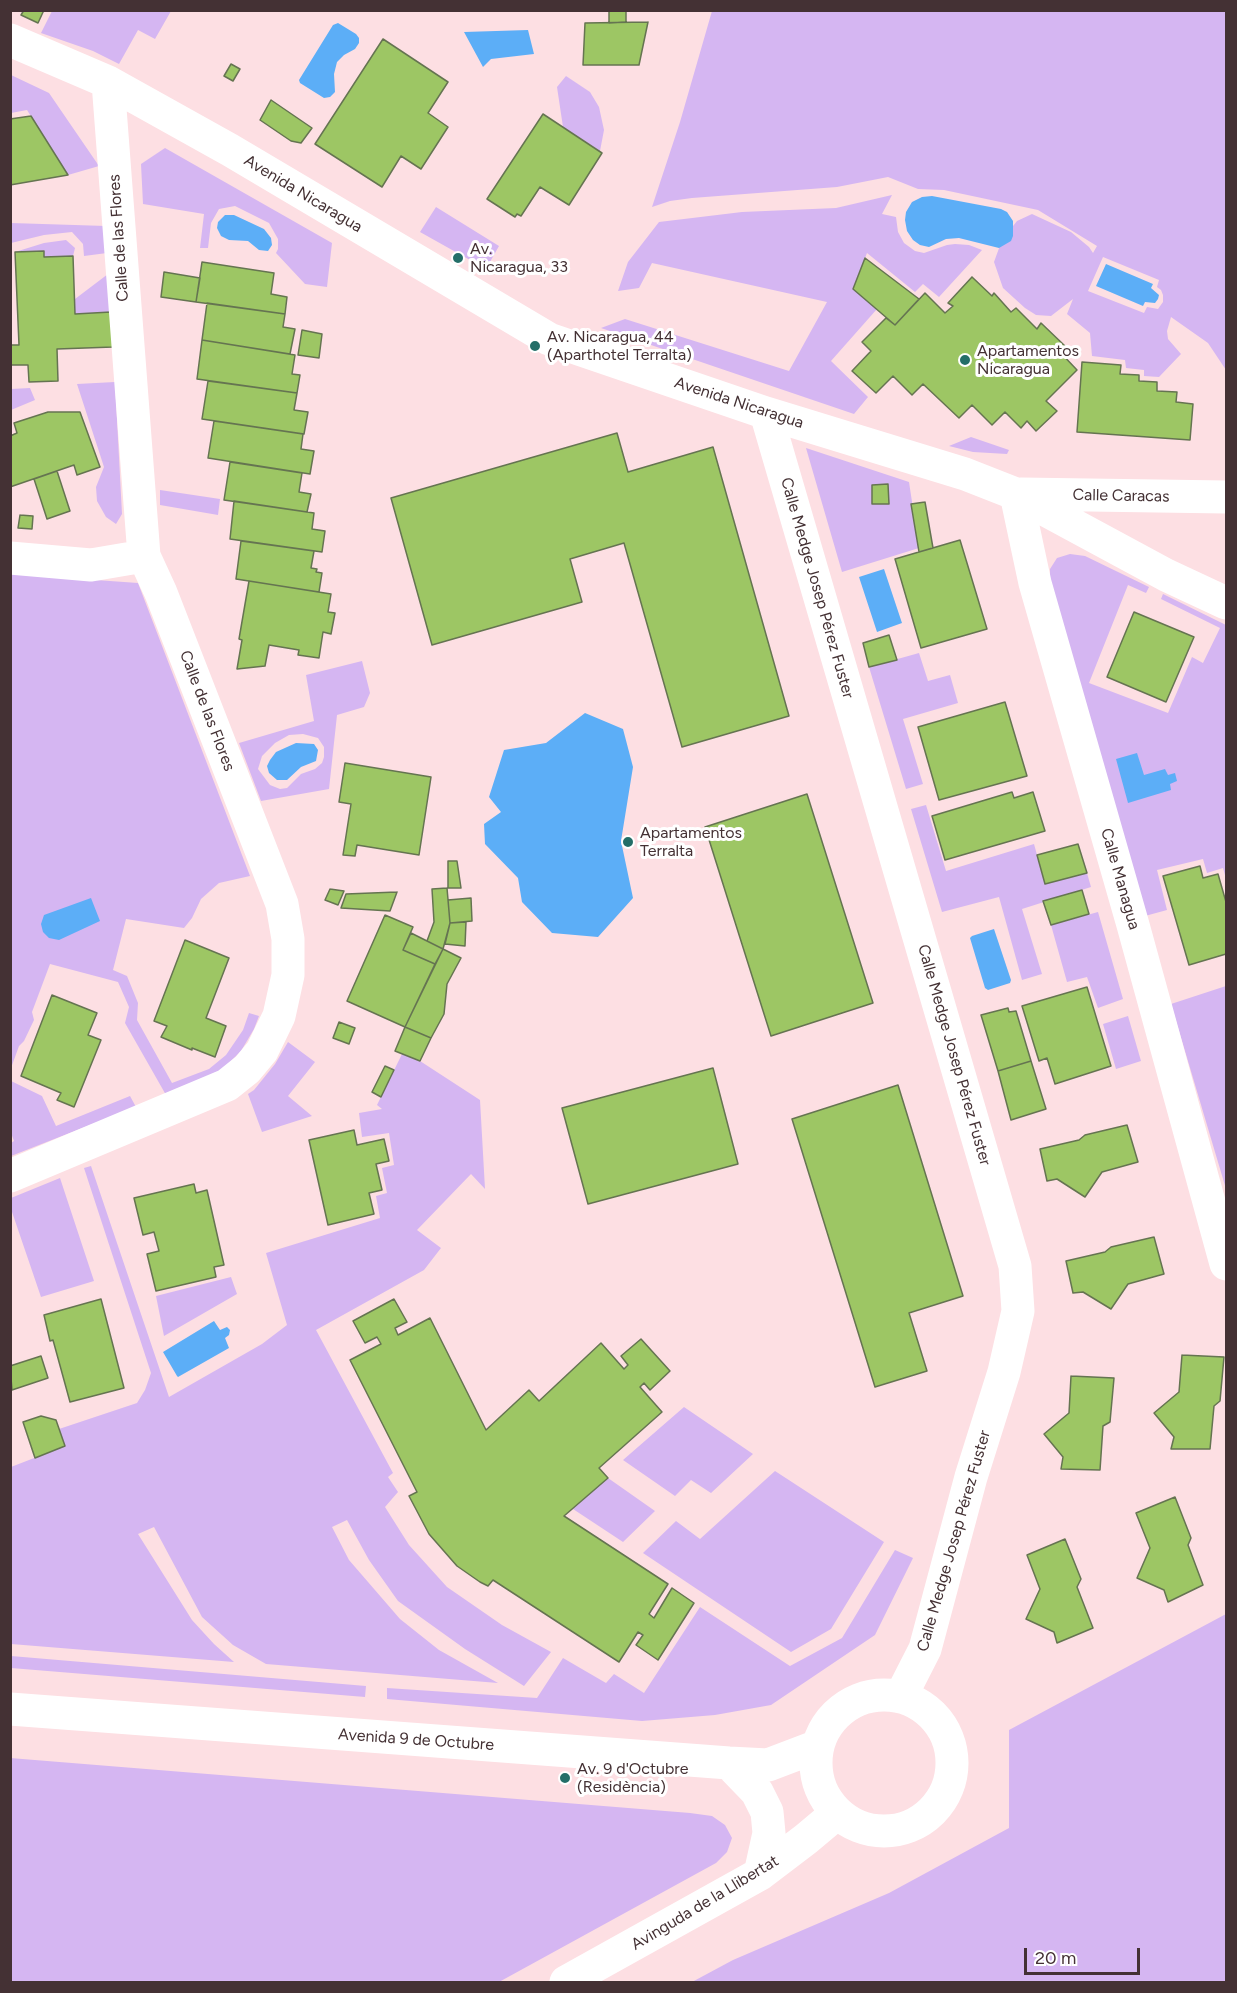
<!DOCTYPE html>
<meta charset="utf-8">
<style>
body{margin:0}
#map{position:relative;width:1237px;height:1993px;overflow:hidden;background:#fddfe3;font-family:Figtree,sans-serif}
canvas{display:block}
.frame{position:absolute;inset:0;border:12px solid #443134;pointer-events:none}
.scale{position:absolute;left:1024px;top:1948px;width:116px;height:27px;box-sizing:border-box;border:3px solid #443134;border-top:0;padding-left:8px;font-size:18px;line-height:21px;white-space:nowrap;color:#443134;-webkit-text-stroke:4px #fff;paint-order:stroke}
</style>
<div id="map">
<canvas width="1237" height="1993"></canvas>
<div class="frame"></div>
<div class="scale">20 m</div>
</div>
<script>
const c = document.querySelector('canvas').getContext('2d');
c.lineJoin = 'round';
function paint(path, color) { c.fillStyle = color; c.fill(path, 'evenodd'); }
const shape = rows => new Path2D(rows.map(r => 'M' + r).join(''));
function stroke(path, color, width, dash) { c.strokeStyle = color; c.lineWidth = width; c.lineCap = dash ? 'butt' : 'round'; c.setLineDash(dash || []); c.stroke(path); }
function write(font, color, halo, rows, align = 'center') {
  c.font = font + ' Figtree,sans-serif'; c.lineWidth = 6; c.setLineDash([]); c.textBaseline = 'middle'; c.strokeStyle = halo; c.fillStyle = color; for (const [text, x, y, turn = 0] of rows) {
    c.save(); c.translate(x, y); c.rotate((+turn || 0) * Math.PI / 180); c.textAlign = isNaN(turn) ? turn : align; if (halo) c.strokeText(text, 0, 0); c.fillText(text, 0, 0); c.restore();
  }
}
paint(shape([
 [52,11,52,10,171,11,155,39,138,30,119,64,93,51,41,33],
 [712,11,1226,11,1226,370,1208,343,1171,317,1167,331,1168,339,1181,354,1159,377,1144,376,1144,370,1126,368,1125,360,1092,356,1090,333,1067,314,1073,299,1051,316,1036,315,1025,308,1003,288,994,262,1002,240,1017,221,1032,214,1071,232,1089,247,1093,253,1097,246,1038,210,944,190,918,189,888,177,837,187,692,198,670,201,652,207,680,122],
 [1103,257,1159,280,1157,287,1161,290,1163,295,1163,302,1158,309,1147,307,1144,313,1088,291],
 [11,75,49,93,99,166,68,175,27,110,11,113],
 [566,76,590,92,599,107,604,130,600,151,563,127,557,87],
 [165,148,332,243,327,287,305,284,276,253,278,249,278,239,269,223,235,206,219,209,211,223,208,248,200,248,204,214,143,204,141,164],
 [892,195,882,214,896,217,898,232,904,243,915,251,924,253,947,245,955,244,969,245,982,250,939,297,923,284,915,292,867,253,853,289,877,309,831,361,868,397,854,414,601,328,625,319,789,371,827,302,652,263,639,288,618,291,628,262,659,222,742,212,836,208],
 [436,207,499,246,486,269,420,232],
 [11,223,106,226,107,253,84,256,83,244,72,232,44,235,11,243],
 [66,240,75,248,73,256,44,257,44,252,15,252,44,243],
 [108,274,111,312,75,314,75,299],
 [115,382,122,514,116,524,106,517,97,501,96,487,104,467,77,384],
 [30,388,35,400,11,410,11,389],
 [971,437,1009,450,1007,454,973,452,949,446],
 [806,448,909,482,919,548,842,572],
 [160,490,220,499,218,515,160,505],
 [1070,554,1085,556,1149,587,1146,593,1128,585,1089,683,1168,713,1192,657,1203,663,1220,628,1161,599,1163,594,1226,625,1226,879,1223,868,1207,873,1203,859,1157,870,1167,910,1145,916,1050,589,1050,569,1057,558],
 [11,574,138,583,250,876,219,883,201,899,192,918,184,928,126,919,113,970,127,976,138,1003,137,1020,172,1083,209,1069,226,1055,243,1030,249,1013,259,1016,254,1029,241,1051,223,1069,166,1095,125,1023,129,1007,118,982,50,964,32,1012,34,1020,24,1041,19,1046,11,1068],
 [919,653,928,681,950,675,958,703,903,719,923,784,906,789,869,667],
 [362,661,370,693,364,707,337,715,329,789,261,801,239,743,314,721,306,675],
 [303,734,318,738,324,747,324,757,322,763,315,769,301,774,287,788,280,789,270,785,258,769,262,756,275,743,289,735],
 [926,805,946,871,1034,844,1045,884,1087,873,1091,887,1022,909,1042,974,1022,980,999,897,942,912,911,809],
 [1098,912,1123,999,1098,1008,1087,977,1067,982,1051,925],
 [1226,986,1226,1189,1171,1004],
 [1128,1016,1141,1061,1116,1069,1103,1024],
 [288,1042,315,1062,288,1096,312,1116,262,1132,248,1094,254,1090,275,1064],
 [402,1054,420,1061,480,1100,485,1189,471,1174,417,1230,441,1248,424,1270,316,1330,393,1473,388,1477,398,1492,385,1507,409,1545,447,1587,502,1625,551,1652,524,1686,465,1649,398,1601,369,1560,347,1520,332,1527,349,1560,400,1619,439,1650,498,1683,266,1664,233,1645,202,1617,154,1527,138,1534,192,1620,214,1644,234,1662,11,1644,11,1467,65,1446,59,1429,137,1403,145,1390,151,1373,84,1168,91,1166,169,1397,262,1344,287,1325,266,1253,380,1218,376,1196,387,1193,382,1168,394,1165,389,1133,362,1137,359,1113,382,1109,377,1105],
 [11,1081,42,1096,56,1126,130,1096,136,1107,11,1156,11,1143,14,1141,11,1133],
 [60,1178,94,1281,41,1297,11,1209,11,1198],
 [231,1277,237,1294,164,1336,156,1296],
 [684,1407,753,1454,711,1493,691,1480,675,1496,623,1460],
 [775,1471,884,1542,831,1629,791,1652,643,1553,676,1521,700,1539],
 [608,1478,655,1511,623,1542,573,1509],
 [895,1550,913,1558,875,1635,771,1705,715,1715,642,1721,387,1699,387,1688,537,1698,563,1658,606,1683,614,1674,644,1693,700,1607,790,1666,842,1638],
 [1226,1614,1226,1982,692,1982,733,1960,889,1893,1009,1828,1009,1730],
 [10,1656,11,1656,366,1686,365,1697,11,1668],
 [10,1758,690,1813,712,1816,725,1825,732,1838,727,1852,716,1863,499,1982,11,1982]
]), '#d5b6f2');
paint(shape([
 [338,23,356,34,359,38,359,43,355,49,344,55,337,62,334,74,335,92,330,97,324,98,300,83,299,80,333,25],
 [528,30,534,54,491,59,483,67,464,32],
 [932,196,1001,209,1007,212,1013,221,1013,236,1011,241,999,248,959,238,946,239,929,247,920,245,913,240,907,231,905,220,906,212,912,202,922,197],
 [225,215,234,215,264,229,271,238,272,245,268,251,259,250,248,241,229,240,221,236,217,228,218,222],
 [1106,264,1153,284,1151,288,1159,295,1158,299,1155,303,1145,302,1143,306,1096,286],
 [884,569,902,623,877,632,859,577],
 [585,713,623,729,633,767,621,841,633,898,598,937,552,933,522,902,518,878,485,844,484,824,501,812,489,797,504,750,546,743],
 [296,743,314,744,318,750,316,761,301,767,287,780,277,780,269,773,267,766,270,760,276,752],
 [1137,753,1144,775,1165,769,1168,775,1175,773,1177,781,1170,784,1171,790,1128,803,1116,759],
 [91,898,100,921,59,940,49,938,43,932,41,924,44,915],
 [994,929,1011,980,1010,983,988,990,985,988,970,938,972,936],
 [214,1321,220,1330,227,1327,230,1330,229,1335,225,1338,229,1348,178,1377,177,1376,163,1352]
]), '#5caef7');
const building = shape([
 [24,10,44,10,38,23,21,15,24,10],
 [609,10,626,10,626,22,609,23,609,10],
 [648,22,639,65,583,65,585,23,648,22],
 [383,39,448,82,428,113,448,127,421,169,401,156,382,187,315,144,383,39],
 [231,64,240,69,233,81,224,76,231,64],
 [271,100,312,128,301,143,291,141,260,120,271,100],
 [543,114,602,153,569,205,540,187,521,216,517,214,515,217,487,199,543,114],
 [31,116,68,175,10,185,10,119,31,116],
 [44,251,44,257,73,256,75,314,111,312,113,347,57,349,58,381,29,382,28,365,10,365,10,345,19,345,15,252,44,251],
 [865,258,919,299,895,325,853,289,865,258],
 [202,262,274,273,271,294,287,297,285,314,196,302,202,262],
 [164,272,200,278,196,302,161,297,164,272],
 [972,277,992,296,994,293,1011,312,1016,308,1037,329,1041,323,1065,346,1059,351,1077,370,1046,401,1057,411,1036,431,1027,421,1021,428,1005,412,992,425,972,405,959,418,923,384,912,395,893,376,876,393,852,371,871,351,862,342,886,318,895,325,925,293,945,313,953,306,948,303,972,277],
 [207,303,285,314,283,327,295,329,290,354,202,340,207,303],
 [302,330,322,334,319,358,298,355,302,330],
 [202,340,295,355,292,374,300,375,297,393,197,379,202,340],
 [1082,362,1121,365,1120,374,1139,375,1139,381,1157,382,1157,391,1177,392,1176,402,1193,404,1190,440,1077,432,1082,362],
 [208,381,297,393,294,410,308,412,304,434,202,419,208,381],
 [48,412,80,412,100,467,77,475,74,465,10,487,10,436,17,433,14,423,48,412],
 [214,421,303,434,301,449,314,451,310,474,208,458,214,421],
 [617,433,628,472,713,447,789,716,682,747,624,543,570,559,582,602,432,645,391,498,617,433],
 [230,462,302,473,299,492,311,494,307,512,224,500,230,462],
 [57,471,70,511,47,519,34,479,57,471],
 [888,484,889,504,872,504,872,485,888,484],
 [234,501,314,513,312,529,325,531,322,552,230,539,234,501],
 [925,502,933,548,919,552,911,504,925,502],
 [20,515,33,516,32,529,18,528,20,515],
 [960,540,987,629,921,648,895,559,960,540],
 [241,541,314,551,311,568,317,569,316,572,322,573,319,592,236,579,241,541],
 [249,581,331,594,328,612,335,613,331,634,323,632,319,658,298,655,299,650,269,645,265,666,237,669,242,640,239,639,249,581],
 [1134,612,1194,637,1166,702,1107,677,1134,612],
 [889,635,897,660,869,667,863,643,889,635],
 [1005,702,1027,776,939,800,918,727,1005,702],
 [345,763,431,777,419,855,357,845,355,856,343,855,351,804,339,802,345,763],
 [1012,792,1014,798,1033,792,1045,831,945,860,932,816,1012,792],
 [807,794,873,1003,771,1036,705,827,807,794],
 [1078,844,1087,873,1045,884,1037,855,1078,844],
 [448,861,457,861,461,888,448,888,448,861],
 [1200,866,1203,878,1218,874,1226,902,1226,954,1189,965,1163,876,1200,866],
 [447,888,450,923,443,949,427,941,434,922,432,889,447,888],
 [330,889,344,891,338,905,325,900,330,889],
 [1082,890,1089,914,1051,925,1043,901,1082,890],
 [397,892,390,911,341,908,346,894,397,892],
 [471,898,472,921,450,923,448,900,471,898],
 [385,915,413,927,403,950,435,964,405,1027,347,1001,385,915],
 [466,922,465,946,445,944,450,923,466,922],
 [411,933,443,949,435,964,403,950,411,933],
 [185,940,229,958,206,1018,226,1026,215,1057,192,1048,192,1050,161,1037,167,1026,154,1021,185,940],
 [443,949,461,958,447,984,444,1014,431,1038,405,1027,443,949],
 [1087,987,1111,1066,1055,1084,1047,1058,1039,1061,1022,1006,1087,987],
 [52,995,97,1013,88,1035,101,1040,74,1107,57,1100,61,1093,21,1076,52,995],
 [1008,1008,1009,1012,1016,1011,1031,1061,998,1071,981,1015,1008,1008],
 [339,1022,355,1028,349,1044,333,1038,339,1022],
 [405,1027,431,1038,420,1061,395,1051,405,1027],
 [1031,1061,1046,1109,1011,1120,998,1071,1031,1061],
 [385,1066,394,1070,381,1097,372,1092,385,1066],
 [713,1068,738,1164,588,1204,562,1108,713,1068],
 [898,1085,963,1296,909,1313,927,1371,875,1387,792,1119,898,1085],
 [1127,1125,1138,1162,1102,1172,1085,1197,1057,1179,1047,1181,1040,1149,1079,1140,1085,1135,1127,1125],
 [354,1130,357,1145,384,1139,389,1161,376,1164,382,1190,369,1193,374,1214,328,1225,309,1140,354,1130],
 [194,1184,196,1193,207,1190,224,1265,214,1267,216,1277,156,1291,147,1254,159,1251,154,1232,143,1235,134,1198,194,1184],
 [1154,1237,1164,1274,1128,1284,1111,1309,1083,1292,1073,1293,1066,1261,1105,1252,1111,1247,1154,1237],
 [101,1299,124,1388,70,1402,53,1340,50,1341,44,1315,101,1299],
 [394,1299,407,1322,395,1328,398,1335,430,1318,486,1430,529,1390,539,1401,601,1343,624,1369,628,1365,621,1356,641,1339,670,1371,650,1390,644,1383,640,1387,662,1412,599,1468,608,1478,564,1516,668,1584,649,1614,654,1618,672,1588,694,1603,658,1660,636,1645,643,1635,638,1632,619,1662,493,1580,488,1586,480,1582,457,1566,429,1534,409,1496,417,1492,350,1360,381,1344,377,1337,365,1343,353,1321,394,1299],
 [1182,1355,1224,1357,1220,1401,1214,1406,1210,1449,1171,1449,1174,1437,1154,1413,1179,1392,1182,1355],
 [41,1356,48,1378,12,1390,10,1366,41,1356],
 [1071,1376,1114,1378,1110,1422,1103,1426,1100,1470,1061,1469,1063,1457,1044,1434,1069,1413,1071,1376],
 [41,1416,56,1420,65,1446,35,1458,23,1422,41,1416],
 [1175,1497,1191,1538,1188,1545,1203,1585,1168,1602,1164,1590,1137,1578,1150,1548,1136,1513,1175,1497],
 [1065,1539,1081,1579,1077,1587,1093,1628,1057,1643,1054,1632,1026,1619,1040,1589,1027,1555,1065,1539]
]);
paint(building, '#9dc664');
stroke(building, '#657451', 1.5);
stroke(shape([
 [10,40,108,82,230,150,549,339,766,413,965,474,1016,494,1166,575,1226,603],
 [766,413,1015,1266,1018,1311,1004,1372,971,1477,925,1649,901,1696],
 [1016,494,1035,583,1133,925,1226,1264],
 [1021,494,1226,497],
 [10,558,91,565,144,556],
 [10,1176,227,1085,247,1069,262,1051,279,1016,288,975,288,939,282,904,161,593,144,556,108,82],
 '816 1763a68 68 0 1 1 136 0a68 68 0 1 1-136 0Z',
 [10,1709,729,1763,768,1765,818,1746],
 [729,1763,757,1792,767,1812,769,1833,760,1874],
 [566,1982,760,1874,806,1839,837,1813]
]), '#fff', 33);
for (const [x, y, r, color] of [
 [458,258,6,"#246e68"],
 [535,346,6,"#246e68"],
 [965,360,6,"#246e68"],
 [628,842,6,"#246e68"],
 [565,1778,6,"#246e68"]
]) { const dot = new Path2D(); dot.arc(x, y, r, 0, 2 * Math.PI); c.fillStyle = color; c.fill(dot); stroke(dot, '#fff', 2); }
write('16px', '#443134', '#fff', [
 ["Avenida Nicaragua",303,194,31],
 ["Calle de las Flores",119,238,-94],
 ["Avenida Nicaragua",739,403,18],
 ["Calle Caracas",1121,496,1],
 ["Calle Medge Josep Pérez Fuster",817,588,74],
 ["Calle de las Flores",207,711,69],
 ["Calle Managua",1120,879,74],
 ["Calle Medge Josep Pérez Fuster",954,1055,74],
 ["Calle Medge Josep Pérez Fuster",954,1541,-74],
 ["Avenida 9 de Octubre",416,1740,4],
 ["Avinguda de la Llibertat",705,1903,-31]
]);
write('16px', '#443134', '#fff', [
 ["Av.",470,249],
 ["Nicaragua, 33",470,267],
 ["Av. Nicaragua, 44",547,337],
 ["(Aparthotel Terralta)",547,355],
 ["Apartamentos",977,351],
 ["Nicaragua",977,369],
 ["Apartamentos",640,833],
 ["Terralta",640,851],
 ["Av. 9 d'Octubre",577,1769],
 ["(Residència)",577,1787]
], 'left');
</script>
